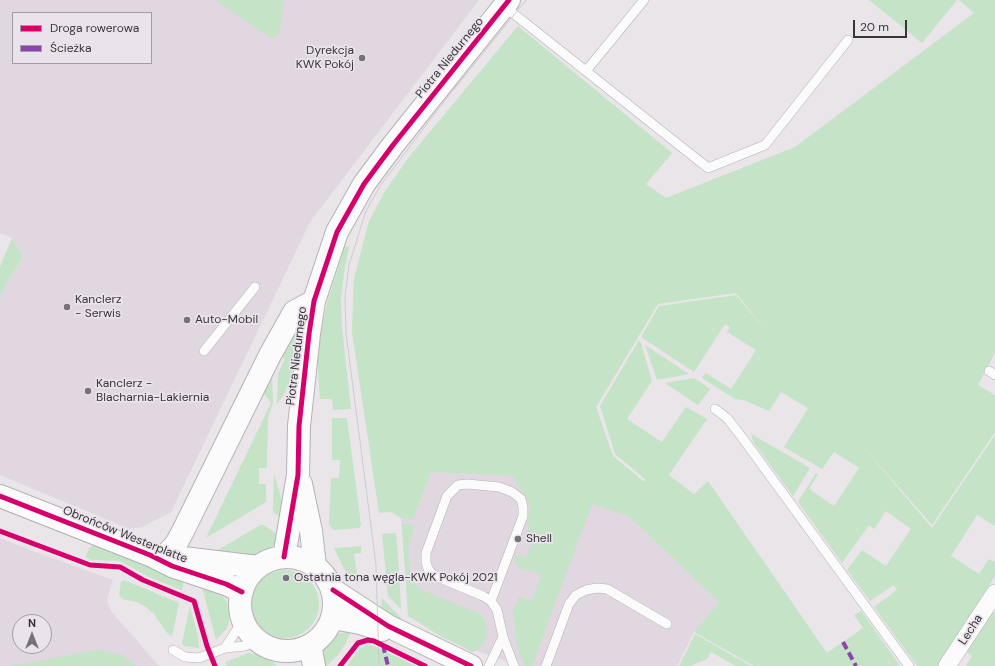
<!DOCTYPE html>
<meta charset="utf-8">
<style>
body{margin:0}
#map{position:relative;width:995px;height:666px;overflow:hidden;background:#e9e5e9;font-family:"DM Sans",sans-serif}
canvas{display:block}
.legend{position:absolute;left:12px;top:12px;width:140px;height:52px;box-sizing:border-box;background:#eae3eb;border:1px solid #a29da3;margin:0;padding:5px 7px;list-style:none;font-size:12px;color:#373538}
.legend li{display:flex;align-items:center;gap:8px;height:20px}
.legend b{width:20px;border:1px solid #a29da3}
.north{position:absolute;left:12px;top:614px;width:40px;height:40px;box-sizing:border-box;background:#eae3eb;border:1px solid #a29da3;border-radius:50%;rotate:0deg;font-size:11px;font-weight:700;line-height:16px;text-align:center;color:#373538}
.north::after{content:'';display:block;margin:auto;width:14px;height:18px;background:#757376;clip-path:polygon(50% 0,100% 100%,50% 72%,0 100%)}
.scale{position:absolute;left:853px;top:20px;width:54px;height:18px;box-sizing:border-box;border:2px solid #373538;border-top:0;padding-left:5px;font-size:12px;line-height:14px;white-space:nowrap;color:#373538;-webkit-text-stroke:3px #eae3eb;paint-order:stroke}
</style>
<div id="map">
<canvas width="995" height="666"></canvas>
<ul class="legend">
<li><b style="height:5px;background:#d6006c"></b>Droga rowerowa</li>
<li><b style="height:5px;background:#8e44ad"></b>Ścieżka</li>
</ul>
<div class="north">N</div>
<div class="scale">20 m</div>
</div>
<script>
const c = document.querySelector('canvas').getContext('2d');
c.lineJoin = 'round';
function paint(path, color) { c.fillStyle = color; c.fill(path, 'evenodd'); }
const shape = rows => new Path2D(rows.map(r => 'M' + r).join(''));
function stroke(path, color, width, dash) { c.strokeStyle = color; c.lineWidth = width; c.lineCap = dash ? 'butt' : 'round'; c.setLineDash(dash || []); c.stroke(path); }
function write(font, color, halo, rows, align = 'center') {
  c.font = font + ' "DM Sans",sans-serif'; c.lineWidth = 3.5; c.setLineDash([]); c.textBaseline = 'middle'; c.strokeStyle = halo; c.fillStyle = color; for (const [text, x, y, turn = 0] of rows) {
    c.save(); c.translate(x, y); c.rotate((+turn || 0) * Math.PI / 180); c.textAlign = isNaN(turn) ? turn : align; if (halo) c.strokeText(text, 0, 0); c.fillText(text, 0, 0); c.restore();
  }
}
paint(shape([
 [0,0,479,0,310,222,171,512,142,527,129,529,125,527,0,475,0,299,5,286,23,257,12,238,0,233],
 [13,13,151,13,151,63,13,63],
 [431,472,512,476,628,516,719,602,694,632,677,666,520,666,466,647,409,613,401,518,413,520],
 [0,538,38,553,113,580,107,600,111,611,159,666,0,666],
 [20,622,44,622,44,646,20,646]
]), '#e0d7e1');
paint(shape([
 [215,0,284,0,279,34,271,38],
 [869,0,957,0,922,43],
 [959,0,995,0,995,353,978,385,995,395,995,432,932,525,860,443,932,528,995,435,995,526,977,515,951,556,979,574,989,559,995,562,995,576,940,666,917,666,874,607,897,590,894,585,870,601,847,570,862,550,886,566,911,529,886,511,874,529,869,525,842,563,798,502,816,473,818,474,809,489,834,506,859,468,834,452,822,469,784,447,808,408,781,392,769,411,744,400,735,399,702,378,706,373,731,389,756,350,727,332,730,327,725,324,694,372,641,337,659,306,736,295,767,332,736,293,658,304,596,407,613,456,643,481,646,480,615,454,600,406,639,340,641,343,652,381,627,419,662,442,686,407,707,419,669,475,694,494,708,481,827,653,863,628,854,615,861,611,900,666,754,666,694,632,719,602,628,516,592,504,532,666,525,666,517,647,513,611,519,597,531,601,542,574,519,568,515,563,515,555,526,557,533,541,525,537,530,526,527,525,530,504,512,476,431,472,413,520,401,518,391,512,379,513,352,332,354,278,369,221,385,191,409,157,518,26,672,153,646,184,666,198,795,147,974,13],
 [12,238,23,257,5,286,0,299,0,267],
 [345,246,349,247,344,273,341,299,342,328,351,409,333,410,332,399,320,399,317,353,327,303],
 [294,331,296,334,291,378,284,395,277,404,278,374,285,359,280,355],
 [645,345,689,374,657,380],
 [272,371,273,402,268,419,267,468,259,468,259,484,266,484,266,502,206,538,271,403,262,391],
 [694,378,710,389,698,405,665,383],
 [332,418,347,418,361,525,359,528,334,530,329,525,331,478,339,478,340,460,332,460],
 [751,434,810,468,793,496,754,443],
 [274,474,285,511,286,521,273,512],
 [262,524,280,536,273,545,267,550,252,556,213,553],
 [402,524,415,525,408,549,411,580,420,589,480,614,485,621,487,632,485,641,480,648,473,652,469,650,442,637,408,616],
 [396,533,399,571,401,609,388,596,382,534],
 [94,544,185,577,182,590,151,578,120,561,92,560,85,557,89,549],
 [361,546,361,553,354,554,358,580,356,582,344,569,334,548],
 '251 604a34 34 0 1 1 68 0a34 34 0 1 1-68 0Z',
 [124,580,179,603,172,636,167,633,154,614,146,607,137,602,122,599,119,595,121,582],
 [201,583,218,590,227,602,229,609,229,621,227,628,216,640],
 [382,598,404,621,410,625,381,610],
 [190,606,198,637,199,648,184,646,182,643],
 [990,610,995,613,995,666,966,666,972,656,965,651],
 [351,631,346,643,338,655,327,666,321,666,322,652,328,641,336,634],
 [695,634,751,666,736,666,711,652,707,659,690,666,679,666],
 [367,645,374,646,416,666,347,666,360,648],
 [98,650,123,655,135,666,10,666],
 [249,653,266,656,277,666,227,666,225,662]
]), '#c5e3c6');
const service = shape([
 [504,6,708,168,765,145,848,40],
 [586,71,644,0],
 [204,351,255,287],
 [989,371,995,375],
 [715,409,727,418,741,436,909,666],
 [491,601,523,516,523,507,521,499,512,492,499,487,467,484,458,485,447,496,426,553,426,562,428,569,433,575,483,596,491,601,497,610,503,637,514,666],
 [225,648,243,620],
 [173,650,185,657,199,658,225,648,245,646,257,640],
 [489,666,503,637],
 [546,666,569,604,576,595,586,590,597,588,607,589,667,624]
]);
const minor = shape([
 [947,666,995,593]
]);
const tertiary = shape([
 [301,484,311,531,315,566],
 [0,496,150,555,172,566,226,584,242,592],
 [165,556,176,544,182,533,270,355,294,312,314,301],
 [175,557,258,567],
 [284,557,298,475,299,426,309,334,314,301,337,232,364,184,393,145,509,0],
 '240 604a47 47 0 1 1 94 0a47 47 0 1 1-94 0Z',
 [333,590,388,626,471,666],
 [333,618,360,623,382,630],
 [310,645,314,666]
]);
stroke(service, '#b5b2b5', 10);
stroke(minor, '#b5b2b5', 18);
stroke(tertiary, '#b5b2b5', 24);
stroke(service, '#fcfbfc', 9);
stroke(minor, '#fcfbfc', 17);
stroke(tertiary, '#fcfbfc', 22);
stroke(shape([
 [379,666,376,565,346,333,345,296,349,265,366,211,380,186,439,108,526,0]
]), '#cdcccd', 1);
stroke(shape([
 [843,642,856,666],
 [383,645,388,666]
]), '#8e44ad', 4, [8, 4]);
stroke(shape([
 [0,496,150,555,172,566,226,584,242,592],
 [0,531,90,565,120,567,143,580,194,601,207,646,215,666],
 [284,557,298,475,299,426,309,334,314,301,337,232,364,184,393,145,509,0],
 [333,590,388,626,471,666],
 [340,666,358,643,368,640,374,641,425,666]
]), '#d6006c', 5);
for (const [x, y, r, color] of [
 [362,58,4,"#757376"],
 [67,307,4,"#757376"],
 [187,320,4,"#757376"],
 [88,391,4,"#757376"],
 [518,539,4,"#757376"],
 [286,578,4,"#757376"]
]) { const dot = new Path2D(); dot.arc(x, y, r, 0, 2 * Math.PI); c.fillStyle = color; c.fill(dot); stroke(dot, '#eae3eb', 1.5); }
write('12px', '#373538', '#eae3eb', [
 ["Dyrekcja",354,51,"right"],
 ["KWK Pokój",354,65,"right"],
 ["Kanclerz",75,300],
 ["- Serwis",75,314],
 ["Auto-Mobil",195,320],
 ["Kanclerz -",96,384],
 ["Blacharnia-Lakiernia",96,398],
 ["Shell",526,539],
 ["Ostatnia tona węgla-KWK Pokój 2021",294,578]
], 'left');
write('12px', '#373538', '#eae3eb', [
 ["Piotra Niedurnego",450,58,-51],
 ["Piotra Niedurnego",297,356,-83],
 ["Obrońców Westerplatte",125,535,22],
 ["Lecha",971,630,-57]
]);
</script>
